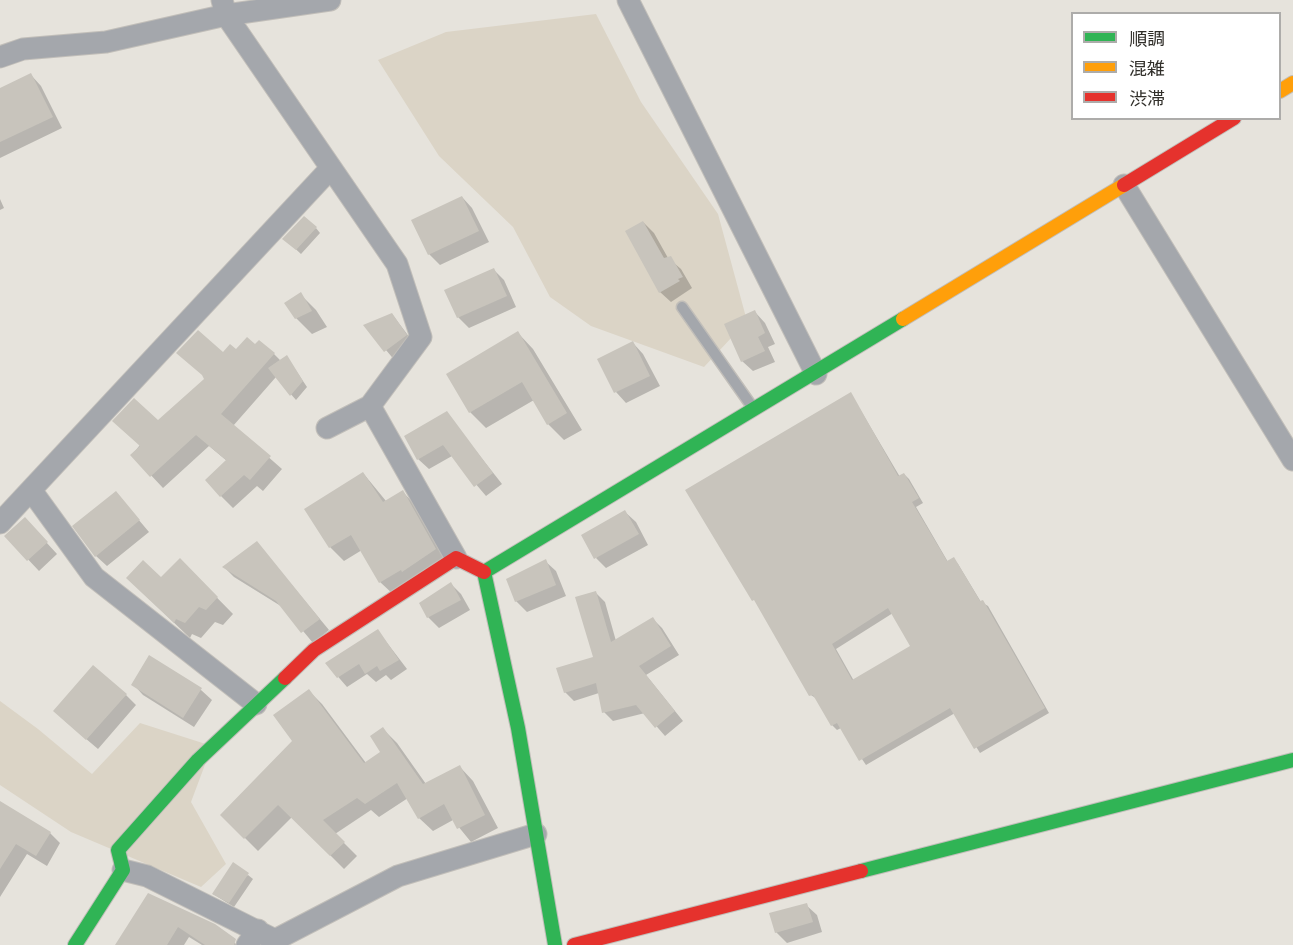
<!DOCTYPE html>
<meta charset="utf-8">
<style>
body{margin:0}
#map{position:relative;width:1293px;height:945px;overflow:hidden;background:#e6e3dc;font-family:"Open Sans","Noto Sans JP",sans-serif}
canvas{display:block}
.legend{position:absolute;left:1071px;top:12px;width:210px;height:108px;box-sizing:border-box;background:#fff;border:2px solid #adacaa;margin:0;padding:8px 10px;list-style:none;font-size:18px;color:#312f2a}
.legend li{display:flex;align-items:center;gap:12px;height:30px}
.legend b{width:30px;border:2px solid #adacaa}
</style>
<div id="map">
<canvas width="1293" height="945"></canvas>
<ul class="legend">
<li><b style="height:8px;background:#30b455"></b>順調</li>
<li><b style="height:8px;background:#ff9f0a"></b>混雑</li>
<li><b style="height:8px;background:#e5322d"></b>渋滞</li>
</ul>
</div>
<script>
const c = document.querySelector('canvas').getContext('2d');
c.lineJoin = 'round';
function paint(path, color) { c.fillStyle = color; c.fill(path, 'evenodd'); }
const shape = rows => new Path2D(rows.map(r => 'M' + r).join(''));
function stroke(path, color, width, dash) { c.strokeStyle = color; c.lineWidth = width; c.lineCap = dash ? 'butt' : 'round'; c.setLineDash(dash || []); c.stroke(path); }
paint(shape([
 [596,14,641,102,718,214,747,321,704,367,591,326,550,297,513,227,439,156,378,60,446,32],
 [0,701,38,729,92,774,140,723,212,746,191,802,226,864,201,887,71,832,0,785]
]), '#dbd4c6');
paint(shape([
 [31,75,41,86,62,128,0,158,0,90],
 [462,197,472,208,489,242,440,265,429,254,413,221],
 [0,199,4,208,0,210],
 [643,222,654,233,668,258,681,269,692,288,671,302,660,292],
 [316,228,320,233,301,254,289,243],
 [493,269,504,280,516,307,469,328,458,317],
 [300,294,316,310,327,327,312,334,296,318],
 [755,312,765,323,775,344,768,347,775,362,753,371,742,361],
 [392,314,416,346,396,362,366,326],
 [518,333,533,349,582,430,564,440,548,424,534,400,486,428,470,412,448,375],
 [633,343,643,354,660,386,626,403,616,392],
 [256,347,274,354,281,361,287,357,307,387,296,400,276,377,233,426,282,469,263,491,257,486,233,508,221,496,227,461,209,446,163,488,132,455,158,422,205,380,223,354],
 [851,394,900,477,904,474,909,479,923,503,916,507,948,562,954,559,958,564,981,602,988,606,1049,713,980,753,955,713,866,765,841,728,837,730,832,725,817,699,811,695,759,606,687,491],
 [893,613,912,646,854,681,836,649],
 [446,413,502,484,486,496,452,456,429,469,418,459],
 [363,473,386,501,403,492,416,506,449,563,394,595,380,582,362,550,344,561,330,547],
 [116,493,149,532,107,566,96,556],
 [625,512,636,522,648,545,606,568,596,558],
 [35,530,57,554,39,571,6,536],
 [257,543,329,630,313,643,284,608,234,577,224,567],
 [180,560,233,614,223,625,215,622,201,638,192,634,190,638,144,594],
 [545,561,556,571,566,596,527,612,516,601],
 [451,584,461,594,470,610,439,628,428,617],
 [596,593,605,602,616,641,653,619,662,628,679,655,646,675,683,721,665,736,645,713,613,721,604,712,599,693,574,701,565,692,595,658],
 [378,631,407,669,391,680,386,675,376,682,367,674,347,687,327,664],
 [150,657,201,690,212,700,194,727,143,695,133,684],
 [309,691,322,704,366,763,382,753,383,729,397,743,426,784,460,767,473,781,498,828,471,842,453,820,433,831,419,818,408,798,379,817,371,810,335,834,357,856,344,869,292,817,258,851,222,815,294,741],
 [126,695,136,705,98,749,65,721],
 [0,803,50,833,60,843,47,866,27,854,0,897],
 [248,875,253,879,234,907,213,894],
 [149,895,227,935,237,945,202,945,189,937,184,945,117,945],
 [806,905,817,915,822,932,787,943,776,932]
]), '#0003');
paint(shape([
 [31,73,53,117,0,142,0,88],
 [462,196,479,231,428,255,411,220],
 [304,216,317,227,296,250,282,239],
 [643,221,664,258,671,256,683,277,678,279,680,281,659,293,625,231],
 [494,268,507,296,457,318,444,290],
 [301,292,312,311,295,319,284,303],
 [755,310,765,333,758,337,765,351,741,362,724,324],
 [392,313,407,335,384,352,363,325],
 [198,330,223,352,230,344,236,349,247,337,255,344,259,340,275,353,221,414,271,456,250,480,244,475,220,497,205,480,226,460,196,435,150,477,130,455,140,446,112,421,134,398,158,420,204,379,202,375,176,353],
 [518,331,567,413,547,425,522,382,469,413,446,374],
 [633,341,650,376,614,393,597,359],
 [287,355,303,381,290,396,268,368],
 [851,392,898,476,904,473,919,498,912,502,947,561,954,557,980,601,983,600,1045,708,974,749,950,708,859,761,837,723,831,726,813,695,809,696,754,600,752,601,685,490],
 [888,608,910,646,852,680,832,644],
 [447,411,493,473,474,487,443,445,417,460,404,436],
 [363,472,383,502,403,490,436,549,402,572,401,570,379,583,351,535,329,548,304,509],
 [116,491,140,520,95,557,72,526],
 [625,510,639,534,594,559,581,535],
 [25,517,48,542,27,561,4,536],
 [257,541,320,619,301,633,276,601,222,567],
 [180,558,218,597,206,610,199,607,185,623,176,619,174,623,126,578,143,560,161,577],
 [546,559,556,585,515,602,506,579],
 [451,582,461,600,427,618,419,603],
 [596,591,611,642,653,617,671,646,639,666,675,711,655,728,636,705,602,713,596,683,564,693,556,668,593,657,575,597],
 [378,629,399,660,380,671,377,666,365,674,359,664,337,678,325,663],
 [149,655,202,688,183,718,131,685],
 [93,665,127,694,86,740,53,711],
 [309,689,364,763,380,752,370,736,383,727,423,784,460,765,485,815,457,829,444,804,418,819,397,783,365,804,357,798,323,820,345,842,330,856,278,805,244,839,220,815,292,741,273,715],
 [0,801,51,832,36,856,16,844,0,869],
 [233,862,249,873,229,903,212,894],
 [148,893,215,924,236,939,234,945,205,945,178,927,167,945,115,945],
 [807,903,813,922,775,933,769,913]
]), '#c8c4bc');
const lane = shape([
 [682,307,753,408]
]);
const street = shape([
 [222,0,226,15,397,264,421,337,370,406,327,428],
 [628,0,816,374],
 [0,57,23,49,106,42,226,15,330,0],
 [1124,185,1293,460],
 [370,406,456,558],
 [31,490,94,577,256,704],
 [0,523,330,169],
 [123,870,147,876,275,940,398,876,536,834],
 [247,945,258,930]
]);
const fast = shape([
 [484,572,903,319],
 [484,572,518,728,555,945],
 [861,871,1293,760],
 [75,945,123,870,118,850,198,760,285,678]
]);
const slow = shape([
 [1280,91,1293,83],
 [903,319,1124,185]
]);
const jam = shape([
 [1124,185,1234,118],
 [285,678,314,650,456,558,484,572],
 [574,945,861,871]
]);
stroke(lane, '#c1beb9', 13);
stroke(street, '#c1beb9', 23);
stroke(fast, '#c1beb9', 16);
stroke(slow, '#c1beb9', 16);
stroke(jam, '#c1beb9', 16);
stroke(lane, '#a4a7ac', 10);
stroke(street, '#a4a7ac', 21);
stroke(fast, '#30b455', 14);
stroke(slow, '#ff9f0a', 14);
stroke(jam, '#e5322d', 14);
</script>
